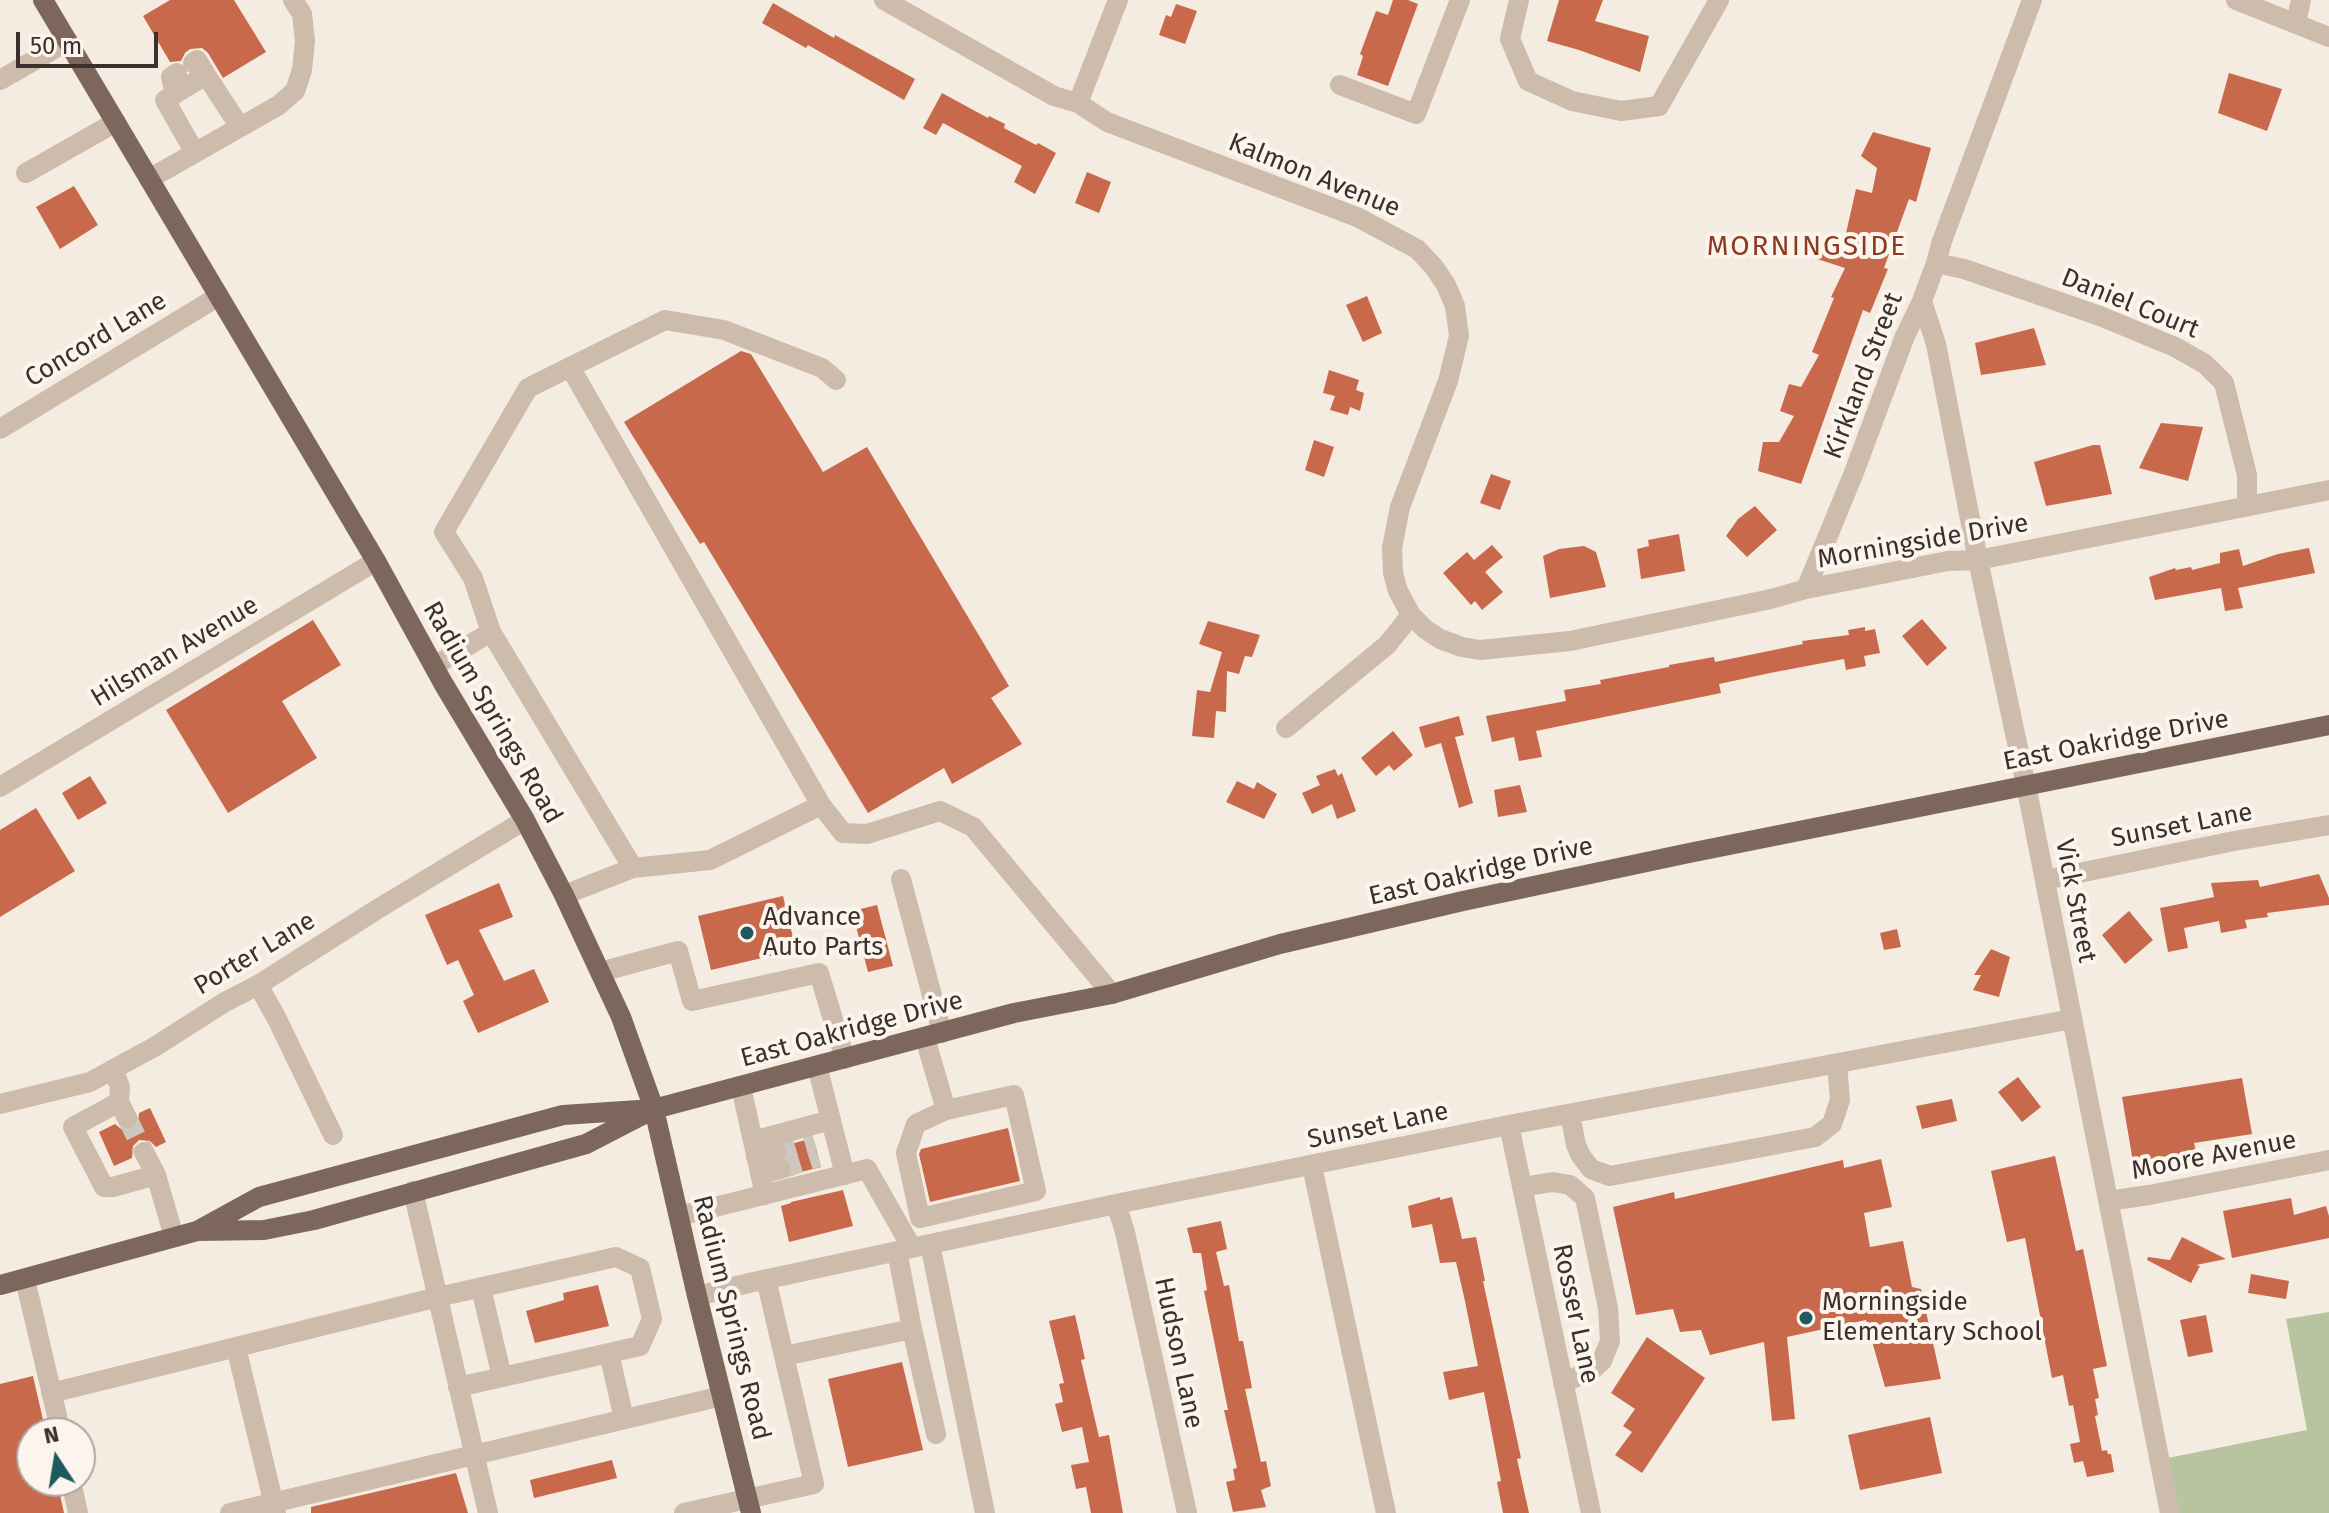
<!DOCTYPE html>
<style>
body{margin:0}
#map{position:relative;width:2329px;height:1513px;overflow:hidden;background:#f4ebe1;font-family:"Fira Sans",sans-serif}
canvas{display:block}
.north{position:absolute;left:16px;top:1417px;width:80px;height:80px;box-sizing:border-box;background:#fbf5ee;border:2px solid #aea6a0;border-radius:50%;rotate:348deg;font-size:22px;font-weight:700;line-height:32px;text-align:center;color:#3b302b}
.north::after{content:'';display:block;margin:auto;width:28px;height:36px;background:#1f5a5e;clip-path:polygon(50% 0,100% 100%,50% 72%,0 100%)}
.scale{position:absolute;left:16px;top:32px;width:142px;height:36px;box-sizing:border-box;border:4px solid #3b302b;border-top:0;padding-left:10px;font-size:24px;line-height:28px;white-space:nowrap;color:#3b302b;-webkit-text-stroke:6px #fbf5ee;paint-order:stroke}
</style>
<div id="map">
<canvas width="2329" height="1513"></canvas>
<div class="north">N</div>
<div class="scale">50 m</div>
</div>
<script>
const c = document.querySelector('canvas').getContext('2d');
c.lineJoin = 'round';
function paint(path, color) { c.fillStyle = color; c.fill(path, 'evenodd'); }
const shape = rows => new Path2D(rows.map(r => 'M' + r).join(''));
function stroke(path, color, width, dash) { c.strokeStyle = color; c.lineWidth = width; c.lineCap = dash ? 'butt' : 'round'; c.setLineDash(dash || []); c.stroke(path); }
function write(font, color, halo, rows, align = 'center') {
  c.font = font + ' "Fira Sans",sans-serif'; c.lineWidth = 8; c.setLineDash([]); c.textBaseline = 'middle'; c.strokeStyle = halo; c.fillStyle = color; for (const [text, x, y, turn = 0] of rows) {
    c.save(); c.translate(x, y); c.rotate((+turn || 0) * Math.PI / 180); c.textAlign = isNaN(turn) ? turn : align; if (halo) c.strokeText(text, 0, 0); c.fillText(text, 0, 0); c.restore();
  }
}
paint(shape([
 [2329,1312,2329,1513,2173,1513,2163,1459,2307,1430,2286,1319]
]), '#b8c4a0');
paint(shape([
 [170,0,234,0,266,52,223,78,208,53,202,48,190,49,185,53,181,61,170,62,143,16],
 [1393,0,1408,0,1418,4,1388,86,1357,75,1363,56,1360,54,1376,11,1388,15],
 [1559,0,1603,0,1595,21,1649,36,1640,72,1579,50,1547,41],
 [773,3,834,38,835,35,915,79,904,100,808,45,806,48,762,23],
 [1176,4,1197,11,1185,44,1159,35,1166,15,1171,17],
 [2229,73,2282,89,2267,131,2218,113],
 [942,93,988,118,989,116,1005,124,1004,128,1036,145,1038,143,1056,153,1035,194,1014,182,1022,166,943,123,936,135,923,128],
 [1873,132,1931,148,1916,202,1909,199,1884,268,1888,269,1870,313,1863,310,1801,484,1758,471,1763,442,1779,442,1794,416,1780,411,1789,384,1801,387,1819,355,1812,352,1834,298,1831,297,1845,268,1802,254,1807,240,1842,251,1856,189,1872,193,1877,168,1861,156],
 [1087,172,1111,182,1099,213,1075,203],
 [74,186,98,225,60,249,36,207],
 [1367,296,1382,333,1363,342,1346,305],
 [2034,328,2046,365,1981,375,1975,343],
 [741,351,751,354,823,472,867,447,1009,686,991,698,1022,744,952,784,944,768,868,813,704,542,700,544,624,422],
 [1329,370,1359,380,1356,390,1364,393,1360,411,1350,407,1348,415,1330,410,1335,396,1323,393],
 [2161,423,2203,427,2188,481,2139,468],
 [1314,440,1334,447,1324,477,1305,470],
 [2093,445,2100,445,2112,494,2046,506,2034,462],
 [1491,474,1511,481,1500,510,1480,503],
 [1755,506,1777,530,1747,557,1726,536,1738,519],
 [1679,534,1685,571,1641,579,1637,549,1649,546,1648,540],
 [1492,545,1503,557,1485,572,1503,592,1482,610,1475,601,1471,605,1443,573,1467,552,1474,560],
 [1584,546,1596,552,1606,587,1550,598,1543,556,1559,549],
 [2309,548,2315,573,2238,588,2243,608,2225,611,2221,588,2155,600,2149,577,2175,568,2176,570,2191,567,2192,570,2220,563,2220,553,2239,549,2243,566,2278,554],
 [1922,619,1947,648,1927,666,1902,636],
 [313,620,341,665,282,701,317,758,228,813,166,710],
 [1208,621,1260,635,1252,657,1245,656,1239,674,1227,671,1226,712,1216,711,1214,738,1192,736,1197,690,1210,692,1222,652,1199,644],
 [1865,627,1865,631,1875,629,1880,653,1864,656,1866,666,1846,670,1844,659,1770,673,1719,684,1721,693,1536,731,1542,757,1519,761,1514,737,1492,742,1486,716,1566,701,1564,690,1601,684,1600,680,1669,667,1669,665,1714,657,1715,662,1803,644,1802,641,1849,635,1848,630],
 [1459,716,1464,735,1455,737,1473,803,1459,808,1441,743,1425,748,1419,727],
 [1393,731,1413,755,1394,771,1389,765,1376,776,1361,758],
 [1335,769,1338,776,1342,773,1356,811,1337,819,1332,804,1312,814,1302,793,1320,785,1316,776],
 [90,776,107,803,78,820,62,793],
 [1237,781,1254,789,1257,782,1277,794,1264,819,1226,802],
 [1520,785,1527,812,1498,817,1494,790],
 [36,808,75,871,0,917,0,830],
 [2319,874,2329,898,2329,905,2267,913,2268,917,2245,920,2247,928,2221,933,2219,921,2184,928,2188,948,2168,952,2160,908,2214,897,2211,883,2258,880,2260,887],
 [499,883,513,917,479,930,504,981,534,969,549,1002,478,1033,463,1001,474,995,458,960,447,965,425,915],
 [783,896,796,950,711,970,698,916],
 [877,905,893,966,868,972,852,911],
 [2129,911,2153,940,2125,964,2102,935],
 [1897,929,1901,947,1884,950,1880,933],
 [1991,949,2010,957,1999,997,1973,990,1981,975,1974,975],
 [2018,1077,2041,1107,2022,1122,1998,1092],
 [2242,1078,2252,1134,2194,1143,2196,1151,2133,1162,2122,1097],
 [1952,1099,1957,1121,1922,1129,1916,1106],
 [150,1108,166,1142,156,1147,150,1141,139,1140,133,1146,132,1158,114,1166,99,1132,115,1124,121,1129,132,1130,138,1124,139,1113],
 [1008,1128,1020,1181,930,1202,919,1154,921,1149],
 [813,1138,821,1167,793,1174,794,1167,787,1158,789,1150,787,1145],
 [2055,1156,2076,1251,2083,1249,2107,1366,2093,1369,2099,1398,2095,1399,2098,1415,2095,1416,2102,1451,2107,1450,2108,1454,2111,1454,2114,1472,2087,1477,2083,1461,2074,1463,2070,1444,2080,1442,2073,1405,2069,1406,2063,1375,2052,1378,2025,1238,2007,1242,1991,1171],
 [1881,1159,1892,1207,1864,1213,1870,1247,1903,1241,1912,1287,1921,1289,1941,1379,1885,1387,1866,1320,1787,1337,1795,1419,1772,1421,1764,1342,1710,1355,1701,1330,1680,1332,1673,1309,1636,1315,1613,1207,1674,1192,1675,1199,1843,1160,1844,1168],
 [843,1190,853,1226,789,1242,781,1206,791,1203,791,1202],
 [1440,1197,1440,1200,1452,1197,1462,1239,1476,1237,1485,1281,1483,1281,1521,1458,1517,1459,1529,1513,1503,1513,1497,1482,1501,1481,1484,1392,1449,1400,1443,1372,1478,1366,1465,1301,1456,1262,1440,1263,1432,1224,1412,1228,1408,1206],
 [2291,1198,2294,1215,2326,1206,2329,1216,2329,1238,2232,1258,2223,1211],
 [1221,1221,1227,1249,1216,1252,1224,1286,1229,1285,1239,1341,1243,1341,1252,1388,1245,1389,1261,1462,1266,1461,1271,1486,1261,1490,1266,1507,1233,1512,1226,1482,1235,1480,1233,1469,1237,1468,1224,1410,1228,1410,1204,1291,1207,1290,1201,1253,1193,1253,1187,1228],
 [2182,1237,2226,1259,2196,1265,2200,1266,2191,1283,2147,1260,2148,1257,2170,1260],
 [2251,1274,2289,1281,2286,1299,2248,1293],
 [598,1285,609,1326,535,1343,526,1311,564,1300,563,1293],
 [1075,1315,1085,1359,1081,1360,1099,1437,1109,1435,1123,1513,1091,1513,1086,1487,1076,1489,1071,1465,1089,1462,1082,1427,1062,1432,1055,1404,1063,1402,1059,1384,1064,1383,1049,1321],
 [2206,1315,2213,1352,2188,1357,2180,1320],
 [1647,1337,1705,1378,1642,1473,1615,1455,1632,1432,1623,1426,1635,1409,1611,1393],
 [902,1362,923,1450,848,1467,828,1379],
 [33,1376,46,1433,32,1433,32,1481,57,1481,64,1513,0,1513,0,1384],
 [1930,1417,1942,1473,1860,1490,1848,1435],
 [612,1460,617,1478,534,1498,530,1480],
 [456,1473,468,1513,311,1513,311,1507]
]), '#c8694b');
stroke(shape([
 [127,1118,144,1152],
 [776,1152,814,1140],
 [781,1169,818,1157]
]), '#cfc6bd', 20, [20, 10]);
stroke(shape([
 [884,0,1054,96,1078,103,1107,122,1357,217,1417,249,1434,267,1446,285,1455,306,1459,336,1448,381,1400,507,1392,548,1393,573,1398,591,1411,615,1425,629,1440,639,1462,647,1480,650,1570,641,1771,599,1806,589,1948,561,1978,560,2329,490],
 [1519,0,1510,39,1528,81,1572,101,1621,111,1659,106,1719,0],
 [2236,0,2329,37],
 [2296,23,2301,0],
 [193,63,197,60,206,75],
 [0,80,68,41],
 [1340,85,1416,114,1460,0],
 [175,94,171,77,177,73],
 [1078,103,1118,0],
 [195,153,165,100,206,75,240,127],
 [26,173,116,122],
 [149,179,279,105,295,91,302,70,305,41,302,14,293,0],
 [1936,263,1964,269,2100,316,2175,347,2205,364,2224,383,2247,475,2247,505],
 [1922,301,1936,344,1978,560,2026,785,2170,1513],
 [570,367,821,805],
 [0,429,219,296],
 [1806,589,1853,475,1905,336,1922,301,1936,263,1942,241,2032,0],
 [434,666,491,632],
 [1286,728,1387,645,1411,615],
 [0,787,376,561],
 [633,868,491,632,473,578,444,532,528,388,665,320,724,330,822,368,836,380],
 [901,879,942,1033],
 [2045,880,2234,841,2329,825],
 [564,895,633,868,710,860,821,805,843,833,867,834,940,811,973,827,1112,994],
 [600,972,678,951,692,1001,819,973,845,1059],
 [258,985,276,1017,333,1135],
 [925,1038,946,1110,916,1124,906,1153,920,1218,1036,1191,1014,1095,946,1110],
 [817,1066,845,1175],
 [113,1069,120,1087,119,1102,127,1118],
 [741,1087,765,1195],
 [119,1102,73,1127,104,1187,113,1187,156,1175],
 [0,1104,90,1082,156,1046,225,1002,258,985,376,910,525,820],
 [1570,1114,1576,1145,1581,1156,1591,1169,1610,1176,1815,1137,1832,1124,1840,1100,1837,1064],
 [1509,1125,1591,1513],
 [753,1141,831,1120],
 [144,1152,156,1175,174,1237],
 [756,1157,776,1152],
 [1312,1166,1386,1513],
 [760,1174,781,1169],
 [1522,1187,1553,1182,1570,1185,1585,1198,1608,1308,1610,1341,1602,1361,1592,1370,1563,1383],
 [413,1191,488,1513],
 [2108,1201,2149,1195,2329,1160],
 [1116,1204,1125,1232,1187,1513],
 [679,1216,867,1169,912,1248],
 [930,1244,985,1513],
 [25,1279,61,1433],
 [481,1288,502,1377],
 [697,1296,749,1283,1116,1204,1509,1125,2072,1019],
 [912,1329,936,1434],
 [236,1347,276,1513],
 [609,1353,624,1419],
 [784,1356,912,1329,897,1251],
 [51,1393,438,1297,616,1257,640,1268,652,1319,640,1346,458,1387],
 [71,1481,78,1513],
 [230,1513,722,1396],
 [684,1513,814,1484,766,1279]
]), '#cdbbac', 20);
stroke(shape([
 [43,0,376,561,443,683,525,820,564,895,621,1017,654,1109,697,1296,751,1513],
 [197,1231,259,1197,563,1115,654,1109,1014,1013,1112,994,1280,944,1463,901,1689,853,2329,725],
 [0,1285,197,1231,264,1230,314,1220,586,1144,646,1113]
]), '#7d675c', 20);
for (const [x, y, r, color] of [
 [747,933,8,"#1f5a5e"],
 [1806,1318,8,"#1f5a5e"]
]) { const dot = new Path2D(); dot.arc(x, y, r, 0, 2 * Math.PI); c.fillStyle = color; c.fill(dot); stroke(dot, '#fbf5ee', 3); }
write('26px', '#3b302b', '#fbf5ee', [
 ["Kalmon Avenue",1314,176,22],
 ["Daniel Court",2130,304,22],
 ["Concord Lane",96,340,-31],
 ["Kirkland Street",1864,376,-69],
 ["Morningside Drive",1923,542,-10],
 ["Hilsman Avenue",175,652,-31],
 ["Radium Springs Road",492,713,60],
 ["East Oakridge Drive",2116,741,-11],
 ["Sunset Lane",2182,826,-11],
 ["East Oakridge Drive",1481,872,-13],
 ["Vick Street",2075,901,79],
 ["Porter Lane",255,954,-31],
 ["East Oakridge Drive",852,1030,-15],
 ["Sunset Lane",1378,1126,-12],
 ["Moore Avenue",2214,1156,-11],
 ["Rosser Lane",1575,1314,78],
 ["Radium Springs Road",731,1318,76],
 ["Hudson Lane",1178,1353,78]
]);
write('26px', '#3b302b', '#fbf5ee', [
 ["Advance",763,918],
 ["Auto Parts",763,948],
 ["Morningside",1822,1303],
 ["Elementary School",1822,1333]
], 'left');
c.letterSpacing = '2px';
write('28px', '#8c3b22', '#fbf5ee', [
 ["MORNINGSIDE",1807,247]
]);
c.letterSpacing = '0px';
</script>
